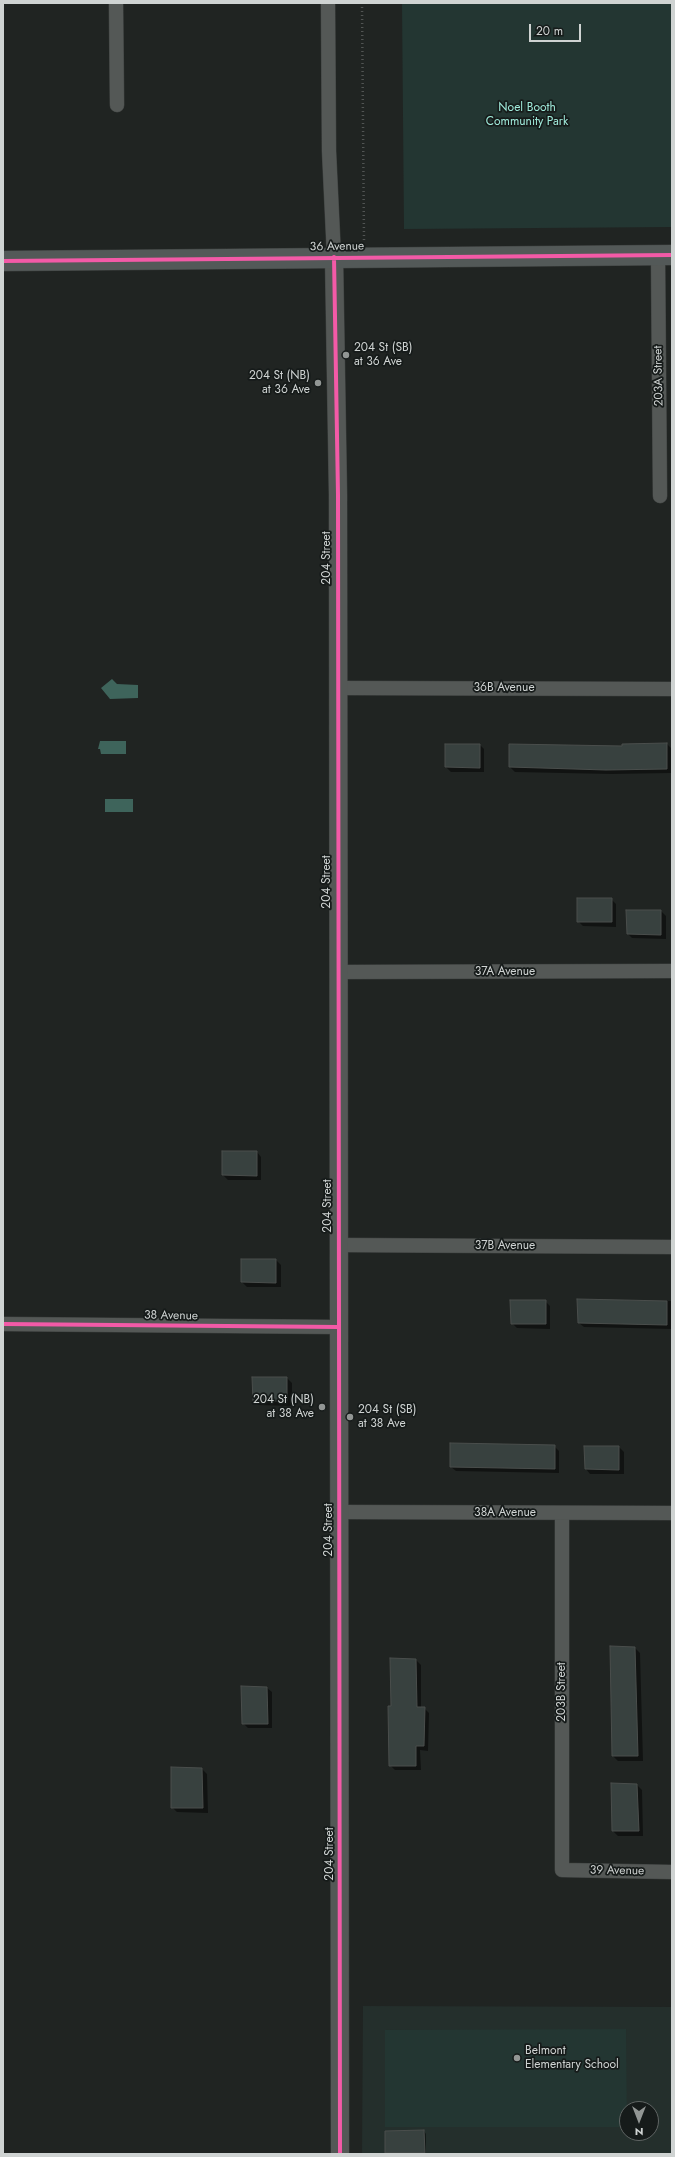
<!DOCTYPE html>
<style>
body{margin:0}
#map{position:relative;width:675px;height:2157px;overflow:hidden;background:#202422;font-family:Jost,sans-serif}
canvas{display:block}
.frame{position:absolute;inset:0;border:4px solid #cfd3d2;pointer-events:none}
.north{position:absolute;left:619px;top:2101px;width:40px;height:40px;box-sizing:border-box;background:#161b1a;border:1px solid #606564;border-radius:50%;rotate:180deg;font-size:11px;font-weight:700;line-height:16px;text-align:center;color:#cfd3d2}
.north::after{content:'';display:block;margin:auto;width:14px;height:18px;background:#929694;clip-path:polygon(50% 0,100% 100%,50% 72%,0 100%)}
.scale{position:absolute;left:529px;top:24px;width:52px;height:18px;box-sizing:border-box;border:2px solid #cfd3d2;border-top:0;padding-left:5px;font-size:12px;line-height:14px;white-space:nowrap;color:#cfd3d2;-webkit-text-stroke:3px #161b1a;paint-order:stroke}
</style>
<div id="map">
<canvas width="675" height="2157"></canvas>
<div class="frame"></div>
<div class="north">N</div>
<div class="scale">20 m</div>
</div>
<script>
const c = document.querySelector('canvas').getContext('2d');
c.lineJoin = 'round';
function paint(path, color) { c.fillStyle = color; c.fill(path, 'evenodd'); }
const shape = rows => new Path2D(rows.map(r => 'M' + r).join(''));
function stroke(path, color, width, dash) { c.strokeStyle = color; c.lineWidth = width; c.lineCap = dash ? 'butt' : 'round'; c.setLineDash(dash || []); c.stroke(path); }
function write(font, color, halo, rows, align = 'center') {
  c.font = font + ' Jost,sans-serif'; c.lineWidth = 3.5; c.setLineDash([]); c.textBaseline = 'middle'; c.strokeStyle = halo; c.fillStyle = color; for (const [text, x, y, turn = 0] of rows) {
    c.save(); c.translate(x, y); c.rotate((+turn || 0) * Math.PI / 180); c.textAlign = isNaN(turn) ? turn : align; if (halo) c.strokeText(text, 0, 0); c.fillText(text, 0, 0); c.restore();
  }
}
paint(shape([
 [363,2006,672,2007,672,2154,362,2154],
 [627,2109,651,2109,651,2133,627,2133]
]), '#242f2c');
paint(shape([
 [402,3,672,3,672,227,404,229],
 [626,2029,627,2127,385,2127,385,2030]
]), '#233632');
paint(shape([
 [112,679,117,684,138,685,138,698,110,699,101,688],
 [100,741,126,741,126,754,101,754,100,749,98,749],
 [105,799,133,799,133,812,105,812]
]), '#3e645b');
paint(shape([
 [667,744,672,749,671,773,611,774,515,772,510,767,623,747],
 [480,745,484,749,484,772,451,772,446,767],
 [611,899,616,904,616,927,583,926,578,921],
 [627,911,661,911,666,916,666,939,632,938,628,934],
 [257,1152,261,1157,261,1180,228,1180,223,1175],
 [276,1260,281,1265,281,1287,247,1287,242,1282],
 [578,1300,672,1301,672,1329,584,1327,579,1323],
 [545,1301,550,1306,550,1329,517,1328,512,1323],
 [253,1378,287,1378,292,1383,292,1406,258,1405,254,1400],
 [554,1446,559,1451,559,1473,456,1471,451,1467],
 [619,1447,624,1452,624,1474,590,1474,586,1469],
 [635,1648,640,1653,643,1761,618,1761,613,1756],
 [416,1660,421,1665,421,1708,424,1708,429,1713,428,1751,420,1750,421,1770,395,1770,390,1765,392,1707],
 [267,1688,272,1692,272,1728,248,1728,243,1723],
 [202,1769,207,1774,208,1813,177,1812,172,1807],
 [637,1785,642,1790,643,1836,618,1836,613,1831],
 [424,2131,426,2134,426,2154,387,2154,386,2152]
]), '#0007');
const building = shape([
 [667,743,667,769,606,770,509,767,509,744,622,746,622,744,667,743],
 [445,744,480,744,480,768,445,767,445,744],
 [577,898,612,898,612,922,577,922,577,898],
 [626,910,661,910,661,935,627,934,626,910],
 [222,1151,257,1151,257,1176,222,1175,222,1151],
 [241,1259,276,1259,276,1283,241,1282,241,1259],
 [577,1299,667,1301,667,1325,578,1323,577,1299],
 [510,1300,546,1300,546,1324,511,1324,510,1300],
 [252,1377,287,1377,287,1401,253,1401,252,1377],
 [450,1443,555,1445,555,1469,450,1467,450,1443],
 [584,1446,619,1446,619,1470,585,1469,584,1446],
 [610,1646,635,1647,638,1756,612,1756,610,1646],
 [390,1658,416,1659,417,1707,425,1707,424,1746,416,1746,416,1766,389,1766,388,1706,391,1706,390,1658],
 [241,1686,267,1687,268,1724,242,1724,241,1686],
 [171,1767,202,1768,203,1808,171,1808,171,1767],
 [611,1783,637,1784,639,1831,612,1831,611,1783],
 [424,2130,425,2153,385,2153,385,2131,424,2130]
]);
paint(building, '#38413f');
stroke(building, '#4a4e4c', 1);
const minor = shape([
 [116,3,117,105],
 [328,3,329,151,334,257],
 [658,255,660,496],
 [337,688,672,689],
 [337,972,672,971],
 [338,1245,672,1247],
 [3,1324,338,1327],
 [339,1512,672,1513],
 [562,1513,562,1870,672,1872]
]);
const tertiary = shape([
 [334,257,338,495,340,2154]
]);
const secondary = shape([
 [3,261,672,255]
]);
stroke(minor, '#3d403f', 15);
stroke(tertiary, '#3d403f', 19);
stroke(secondary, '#3d403f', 21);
stroke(shape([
 [362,3,364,240]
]), '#515453', 2.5, [1, 3]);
stroke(minor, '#545856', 14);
stroke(tertiary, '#545856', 18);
stroke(secondary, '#535958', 20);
stroke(shape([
 [334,257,338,495,340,2154],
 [3,261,672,255],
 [3,1324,338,1327]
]), '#f35aa7', 4);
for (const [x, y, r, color] of [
 [346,355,4,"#929694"],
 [318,383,4,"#929694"],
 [322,1407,4,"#929694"],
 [350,1417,4,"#929694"],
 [517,2058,4,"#929694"]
]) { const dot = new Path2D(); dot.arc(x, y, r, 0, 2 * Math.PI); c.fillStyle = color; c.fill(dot); stroke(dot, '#161b1a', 1.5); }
write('12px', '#9feada', '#161b1a', [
 ["Noel Booth",527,108],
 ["Community Park",527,122]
]);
write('12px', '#cfd3d2', '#161b1a', [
 ["36 Avenue",337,247,-1],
 ["203A Street",659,376,-91],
 ["204 Street",327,558,-90],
 ["36B Avenue",504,688],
 ["204 Street",327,882,-90],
 ["37A Avenue",505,972],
 ["204 Street",328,1206,-90],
 ["37B Avenue",505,1246],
 ["38 Avenue",171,1316,1],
 ["38A Avenue",505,1513],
 ["204 Street",329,1530,-90],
 ["203B Street",562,1692,-90],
 ["204 Street",330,1854,-90],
 ["39 Avenue",617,1871,1]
]);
write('12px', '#cfd3d2', '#161b1a', [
 ["204 St (SB)",354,348],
 ["at 36 Ave",354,362],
 ["204 St (NB)",310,376,"right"],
 ["at 36 Ave",310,390,"right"],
 ["204 St (NB)",314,1400,"right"],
 ["at 38 Ave",314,1414,"right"],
 ["204 St (SB)",358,1410],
 ["at 38 Ave",358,1424],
 ["Belmont",525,2051],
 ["Elementary School",525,2065]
], 'left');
</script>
